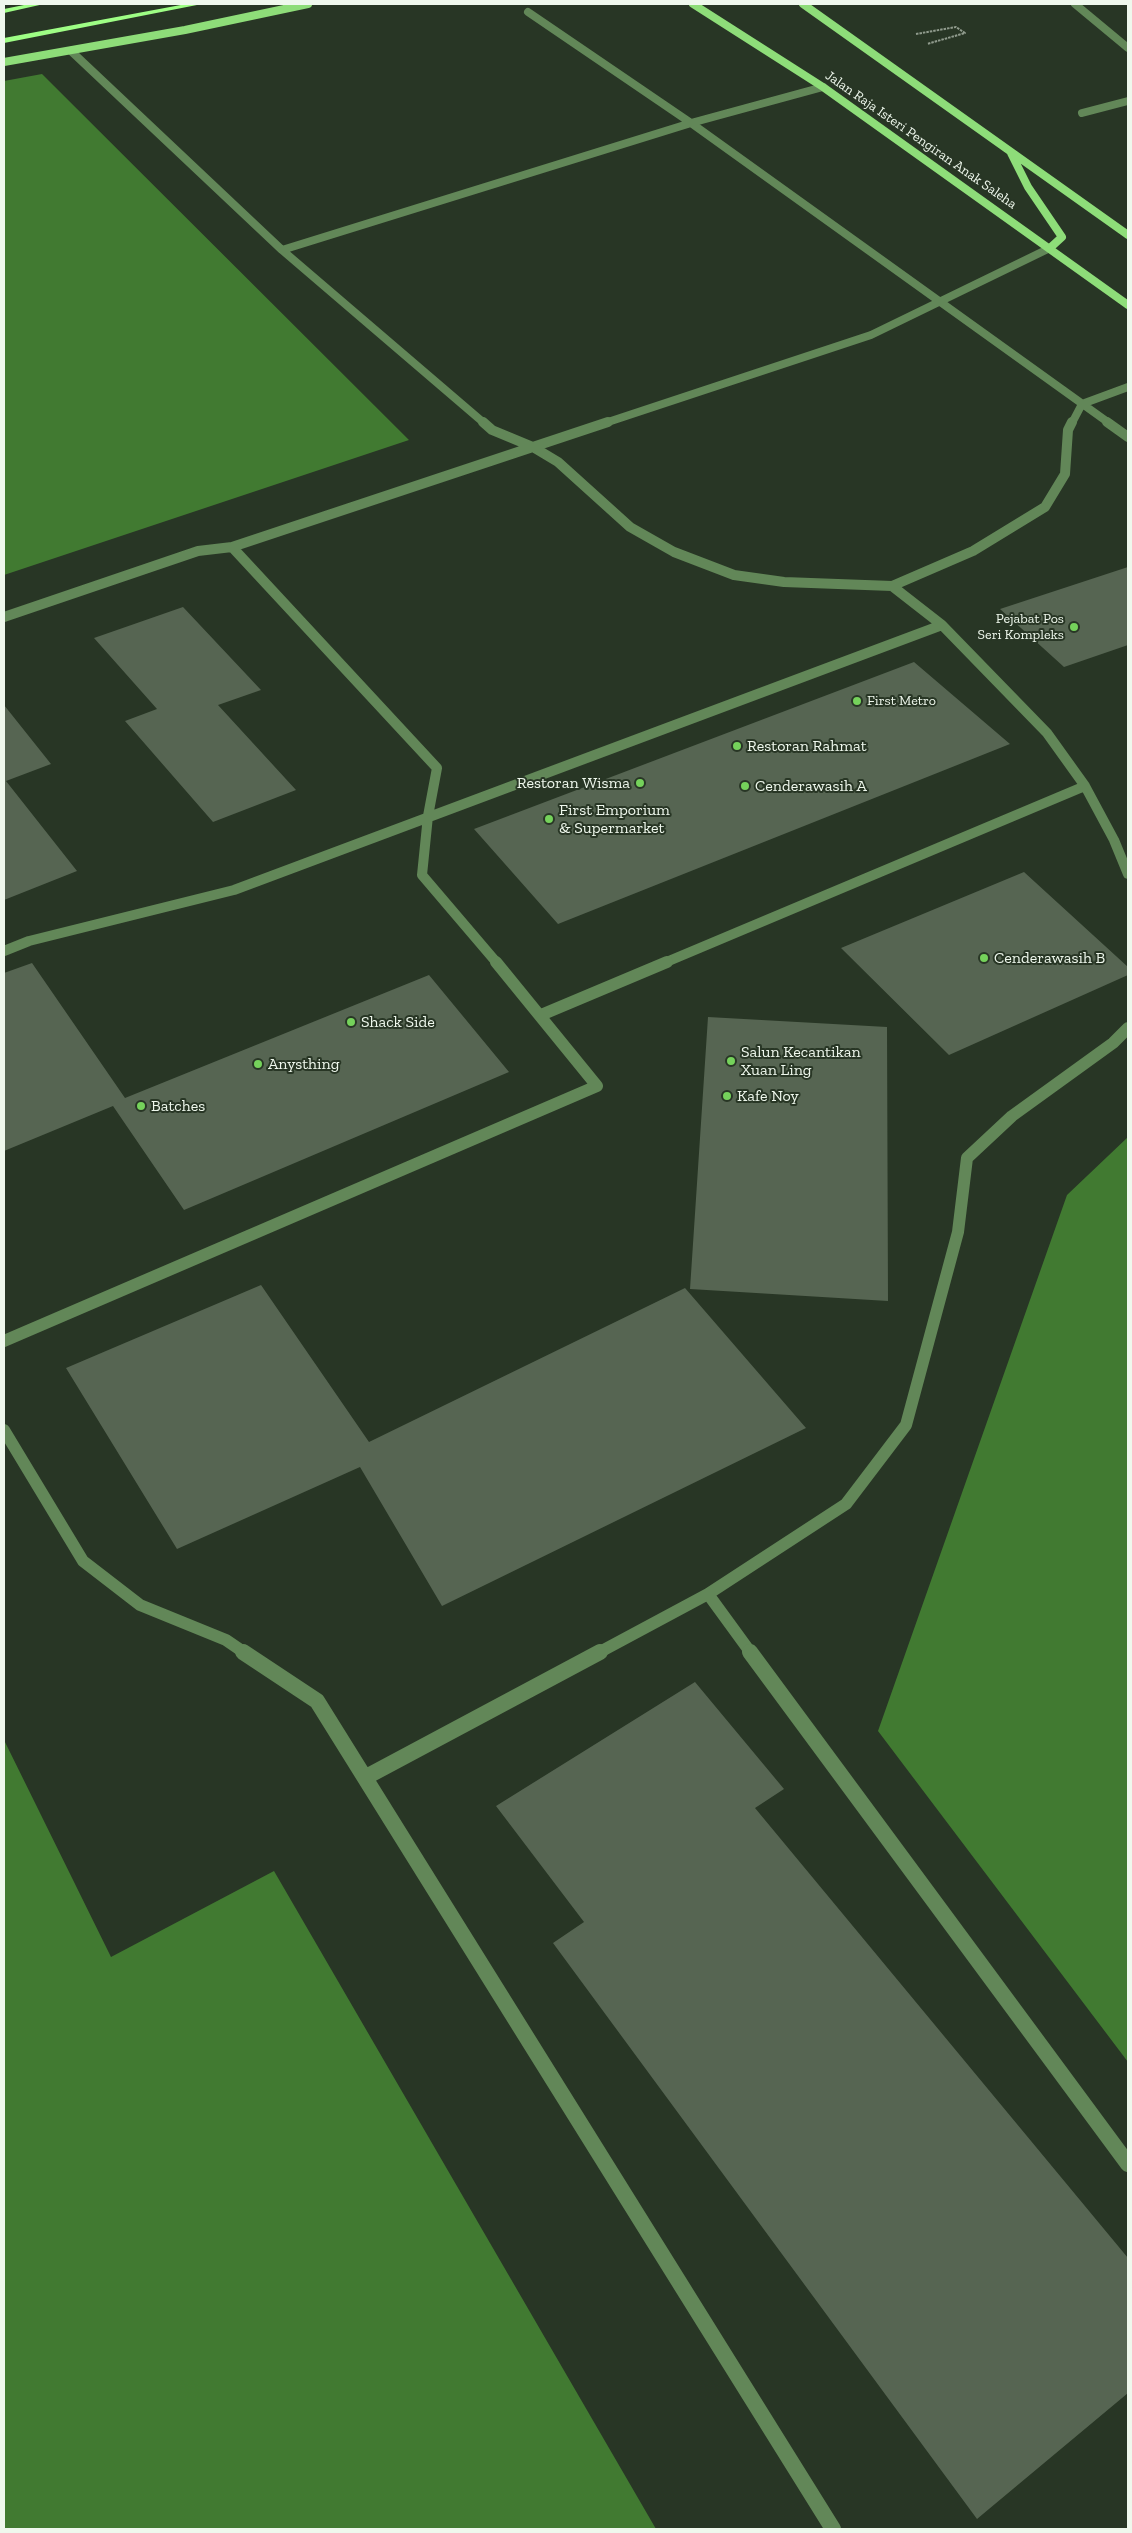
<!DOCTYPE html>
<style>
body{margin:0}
#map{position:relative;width:1132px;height:2533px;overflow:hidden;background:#283625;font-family:"Zilla Slab",serif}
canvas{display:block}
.frame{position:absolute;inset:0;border:5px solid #eff8ed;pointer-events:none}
</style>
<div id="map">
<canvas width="1132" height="2533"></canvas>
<div class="frame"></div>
</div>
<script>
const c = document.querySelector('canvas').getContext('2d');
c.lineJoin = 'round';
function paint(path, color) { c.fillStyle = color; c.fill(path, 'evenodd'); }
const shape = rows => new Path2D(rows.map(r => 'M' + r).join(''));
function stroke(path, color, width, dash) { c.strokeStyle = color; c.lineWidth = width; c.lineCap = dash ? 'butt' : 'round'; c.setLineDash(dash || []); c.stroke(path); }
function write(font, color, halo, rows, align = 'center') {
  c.font = font + ' "Zilla Slab",serif'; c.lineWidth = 4; c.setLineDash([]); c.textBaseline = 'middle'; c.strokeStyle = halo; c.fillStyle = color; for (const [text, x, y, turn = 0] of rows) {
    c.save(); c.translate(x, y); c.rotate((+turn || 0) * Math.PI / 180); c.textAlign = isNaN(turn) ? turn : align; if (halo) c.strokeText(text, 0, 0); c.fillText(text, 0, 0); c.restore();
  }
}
paint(shape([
 [42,74,409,440,4,575,4,81],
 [1128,1137,1128,2062,878,1731,1067,1195],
 [4,1740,111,1957,274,1871,656,2529,4,2529]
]), '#417a31');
paint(shape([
 [1128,567,1128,645,1064,667,1000,609],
 [183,607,261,690,218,705,296,790,213,822,125,721,157,709,94,638],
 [914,662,1010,744,558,924,474,829],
 [4,705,51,764,6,781,77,871,4,900],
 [1024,872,1128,967,1128,975,949,1055,841,948],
 [32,963,125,1098,429,975,509,1072,184,1210,113,1106,4,1151,4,973],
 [708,1017,887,1027,888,1301,690,1289],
 [261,1285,369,1442,685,1288,806,1428,442,1606,360,1467,177,1549,66,1368],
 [695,1682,784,1789,755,1808,1128,2258,1128,2393,977,2519,553,1943,584,1922,496,1806]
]), '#566552');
stroke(shape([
 [916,34,956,27,965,33,927,44]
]), '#909b8d', 2, [2.5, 1]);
stroke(shape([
 [1075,4,1128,48],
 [528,12,691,123,1109,423],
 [71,51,282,250,484,423],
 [1082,113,1128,101],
 [282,250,691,123,823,87],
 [605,423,871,335,1050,248],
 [1072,423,1082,404,1128,387]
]), '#628758', 8);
stroke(shape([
 [483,422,492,430,533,447,558,462,630,527,674,552,734,575,784,582,892,586,973,551,1045,507,1065,474,1068,430,1072,422],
 [1107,422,1128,437],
 [232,547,437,768,428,816,422,875,497,963],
 [892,586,942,625,1047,733,1085,786,1114,840,1128,874],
 [4,617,198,551,232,547,608,422],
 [4,951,29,941,234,890,942,625],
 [664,963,1085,786]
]), '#628758', 10);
stroke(shape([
 [541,1015,667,962],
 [4,1341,597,1086,496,962],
 [4,1430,83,1561,140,1605,226,1640,245,1653],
 [708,1594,751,1653],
 [598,1653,708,1594,846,1504,906,1425,958,1232,967,1158,1012,1116,1113,1043,1128,1028]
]), '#628758', 12);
stroke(shape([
 [243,1652,317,1701,833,2529],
 [750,1652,1128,2164],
 [366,1777,600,1652]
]), '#628758', 16);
stroke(shape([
 [693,4,823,87,1128,305],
 [803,4,1128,235],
 [4,62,185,30,308,4],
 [1011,153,1028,187,1062,237,1050,248]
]), '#8edd79', 8);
paint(shape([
 [29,4,44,4,4,13,4,9,29,4],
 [186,4,202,4,4,43,4,38,186,4]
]), '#9efe85');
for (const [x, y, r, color] of [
 [1074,627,5,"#75d25b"],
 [857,701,5,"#75d25b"],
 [737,746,5,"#75d25b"],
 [640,783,5,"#75d25b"],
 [745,786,5,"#75d25b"],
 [549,819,5,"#75d25b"],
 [984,958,5,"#75d25b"],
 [351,1022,5,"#75d25b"],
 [731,1061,5,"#75d25b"],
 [258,1064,5,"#75d25b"],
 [727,1096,5,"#75d25b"],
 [141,1106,5,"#75d25b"]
]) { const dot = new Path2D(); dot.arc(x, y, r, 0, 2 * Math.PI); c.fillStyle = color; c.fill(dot); stroke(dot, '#283625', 2); }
write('14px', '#eff8ed', '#283625', [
 ["Jalan Raja Isteri Pengiran Anak Saleha",921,140,35]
]);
write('14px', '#eff8ed', '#283625', [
 ["Pejabat Pos",1064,619],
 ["Seri Kompleks",1064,635],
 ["First Metro",867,701,"left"]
], 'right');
write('16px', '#eff8ed', '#283625', [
 ["Restoran Rahmat",747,746],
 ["Restoran Wisma",630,783,"right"],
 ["Cenderawasih A",755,786],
 ["First Emporium",559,810],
 ["& Supermarket",559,828],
 ["Cenderawasih B",994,958],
 ["Shack Side",361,1022],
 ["Salun Kecantikan",741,1052],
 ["Xuan Ling",741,1070],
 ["Anysthing",268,1064],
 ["Kafe Noy",737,1096],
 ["Batches",151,1106]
], 'left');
</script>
